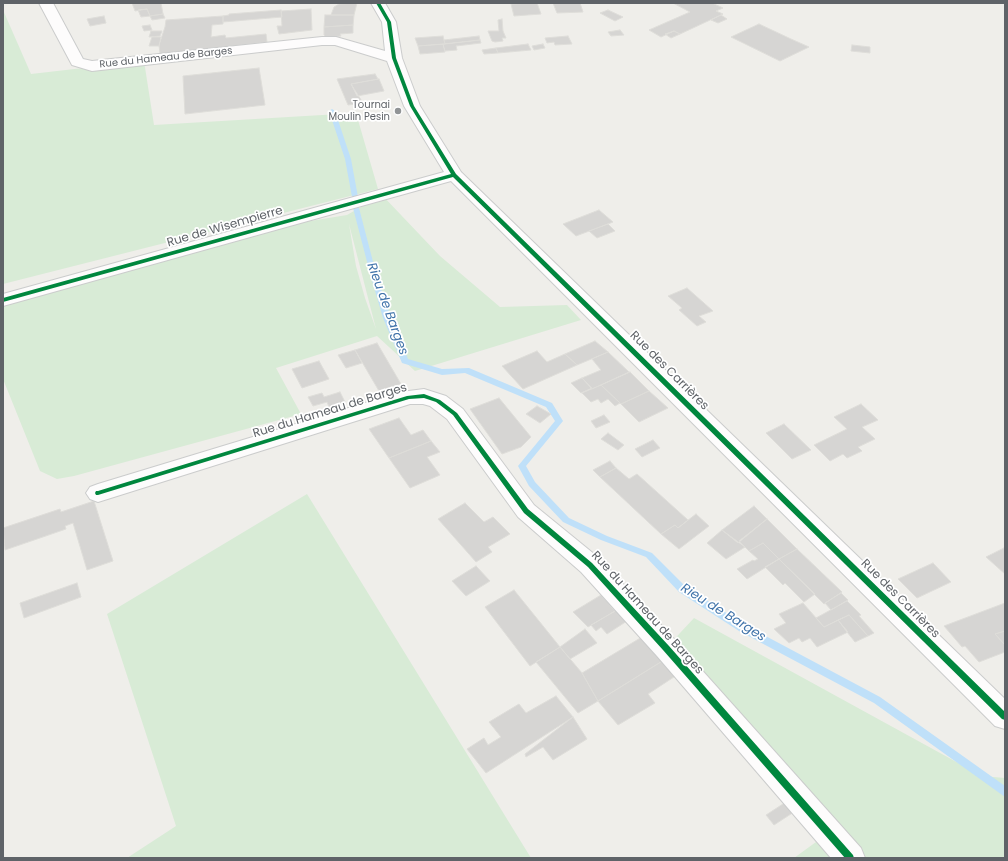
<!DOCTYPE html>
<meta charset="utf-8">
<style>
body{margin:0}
#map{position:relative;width:1008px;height:861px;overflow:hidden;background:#efeeea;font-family:Poppins,sans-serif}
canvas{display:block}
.frame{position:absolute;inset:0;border:4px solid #5f6368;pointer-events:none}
</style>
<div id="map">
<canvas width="1008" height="861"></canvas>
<div class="frame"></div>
</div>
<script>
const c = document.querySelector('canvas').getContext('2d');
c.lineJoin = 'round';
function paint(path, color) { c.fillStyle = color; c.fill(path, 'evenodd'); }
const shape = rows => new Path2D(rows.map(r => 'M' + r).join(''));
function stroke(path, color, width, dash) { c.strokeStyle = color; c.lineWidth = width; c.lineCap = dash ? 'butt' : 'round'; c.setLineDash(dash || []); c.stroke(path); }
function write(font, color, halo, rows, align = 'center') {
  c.font = font + ' Poppins,sans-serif'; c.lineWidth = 3.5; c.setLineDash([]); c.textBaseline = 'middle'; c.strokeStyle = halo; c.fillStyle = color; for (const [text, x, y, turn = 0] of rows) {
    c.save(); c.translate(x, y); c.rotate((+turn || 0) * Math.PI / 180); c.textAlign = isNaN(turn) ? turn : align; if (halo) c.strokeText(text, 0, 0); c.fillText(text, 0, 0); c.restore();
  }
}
paint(shape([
 [3,10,31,74,144,61,154,125,356,113,378,189,3,284],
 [382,195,440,256,500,307,567,305,581,320,415,371,377,336,276,368,301,414,74,476,57,479,40,471,3,379,3,303,298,223,347,215],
 [349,224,376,329,365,298,356,266],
 [307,494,531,858,127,858,176,826,107,614],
 [694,618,982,776,1005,778,1005,858,794,858,827,834,666,648]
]), '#d8ebd6');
paint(shape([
 [332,109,335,111,351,159,358,197,357,198,355,199,352,197,345,159,329,111,332,109],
 [356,206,359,208,377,277,391,318,408,359,442,369,469,368,552,403,563,421,526,466,535,482,569,518,607,536,652,553,685,586,745,625,880,697,1005,786,1005,797,874,703,739,631,679,592,646,557,601,540,563,522,529,486,518,466,555,421,546,407,465,373,442,375,402,363,383,318,371,277,353,208,356,206]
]), '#bfe0f9');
const building = shape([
 [132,3,161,3,163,14,150,16,147,9,135,11,132,3],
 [357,3,354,15,331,15,334,7,339,4,357,3],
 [537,3,541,14,514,16,511,4,537,3],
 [553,3,580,3,583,12,557,13,553,3],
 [673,3,712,3,723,8,716,11,723,14,680,34,674,31,661,37,649,30,690,12,673,3],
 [147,9,150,16,141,17,138,10,147,9],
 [311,9,312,30,279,34,277,26,282,26,281,11,311,9],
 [281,10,282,17,223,22,223,16,229,15,229,14,281,10],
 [608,10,623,17,615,21,600,13,608,10],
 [163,14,165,18,152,20,150,16,163,14],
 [325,15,354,15,353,25,324,27,325,15],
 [721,15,727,19,718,23,711,20,721,15],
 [104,16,106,23,90,26,87,19,104,16],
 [223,16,223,24,212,25,211,37,225,35,226,38,266,34,267,42,160,54,159,45,165,27,166,20,223,16],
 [502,19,503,31,506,38,502,38,503,41,495,42,492,41,488,31,499,31,498,20,502,19],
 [759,24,791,39,809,47,780,61,731,37,759,24],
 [150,25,152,30,144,31,142,26,150,25],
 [353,25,353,33,340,34,341,36,326,37,324,35,324,27,353,25],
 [620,30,624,35,611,36,608,32,620,30],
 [151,31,162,31,160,36,149,37,151,31],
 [674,31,680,34,671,38,665,34,674,31],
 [443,36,445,44,418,46,415,38,443,36],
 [479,36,480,40,445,44,444,40,479,36],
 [568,36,572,44,555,45,554,42,547,43,545,38,568,36],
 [152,37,161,37,159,46,149,46,152,37],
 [480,40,481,43,456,46,457,50,445,51,443,44,480,40],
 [443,44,445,52,420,54,418,46,443,44],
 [528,44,531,50,498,53,496,48,528,44],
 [543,44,545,48,534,50,532,46,543,44],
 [852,45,870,47,870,53,851,51,852,45],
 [496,48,498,53,484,54,482,50,496,48],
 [259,68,265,105,185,114,183,76,259,68],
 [375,74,378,79,351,84,363,103,348,105,337,79,375,74],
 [379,79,384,91,357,96,351,84,379,79],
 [599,210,613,222,576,236,563,224,599,210],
 [608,224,615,231,597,238,589,231,608,224],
 [687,288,713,311,699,316,706,322,697,326,679,310,682,308,668,296,687,288],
 [595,341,608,352,577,365,565,354,595,341],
 [377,343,401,384,379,391,355,350,377,343],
 [355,350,362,363,346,368,338,355,355,350],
 [537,351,547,362,565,354,577,365,523,389,502,366,537,351],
 [608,352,629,372,592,389,582,378,601,370,592,359,608,352],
 [319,361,329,379,302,388,292,369,319,361],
 [630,372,649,391,621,404,601,385,630,372],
 [582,378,592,388,581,393,571,383,582,378],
 [601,385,620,403,615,406,608,399,601,403,598,399,591,402,582,393,601,385],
 [649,391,668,408,639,422,621,404,649,391],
 [340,392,345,402,329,407,327,402,313,406,308,397,322,393,324,397,340,392],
 [499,398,531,437,521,447,502,454,470,409,499,398],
 [861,404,878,420,862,427,875,439,858,447,862,451,847,458,843,454,830,461,814,445,847,429,834,417,861,404],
 [537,406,551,414,540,423,526,414,537,406],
 [604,415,610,422,596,428,591,421,604,415],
 [399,418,411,435,423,430,431,441,389,458,369,429,399,418],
 [784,424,811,450,792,459,766,433,784,424],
 [608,433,624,445,618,450,601,439,608,433],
 [653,440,660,448,642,457,635,449,653,440],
 [431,441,440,452,427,457,440,475,410,488,389,458,431,441],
 [610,461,616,468,600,477,593,470,610,461],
 [616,468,629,479,637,474,688,520,678,528,675,525,661,534,600,477,616,468],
 [94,501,113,561,87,570,73,523,65,526,66,529,5,550,3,528,60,509,61,512,94,501],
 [465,503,484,522,493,517,510,534,488,547,492,552,476,562,438,519,465,503],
 [754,506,767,519,738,543,722,530,754,506],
 [696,514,709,526,679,549,661,534,675,525,678,528,696,514],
 [767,519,797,549,779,559,763,543,749,551,739,541,767,519],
 [722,530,745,547,726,559,707,543,722,530],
 [763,543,779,559,747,579,737,569,753,560,754,561,758,559,749,551,763,543],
 [1004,548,1005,549,1005,574,986,557,1004,548],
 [797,549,842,592,824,604,779,559,797,549],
 [779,559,815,594,804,602,785,583,783,585,765,567,779,559],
 [933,563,951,582,917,598,898,579,933,563],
 [476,566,490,581,466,596,452,581,476,566],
 [77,583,81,597,24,618,20,603,77,583],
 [514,590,560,647,530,666,485,607,514,590],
 [841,593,848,600,831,610,825,603,841,593],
 [601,595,615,611,588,627,573,612,601,595],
 [847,601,861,615,859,616,874,633,868,636,849,615,824,627,816,618,847,601],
 [803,603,824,627,838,620,848,632,817,647,810,638,802,642,799,638,789,643,774,629,786,623,779,614,803,603],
 [1005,603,1005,631,995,634,1005,645,1005,652,979,662,965,646,962,647,944,626,1005,603],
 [617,610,627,621,607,634,601,627,596,631,591,625,617,610],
 [849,615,868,636,855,642,847,632,838,620,849,615],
 [585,629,597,643,570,659,560,647,585,629],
 [1005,631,1005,645,995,634,1005,631],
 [642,637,664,660,598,701,582,673,642,637],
 [560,647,582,673,598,701,578,713,536,662,560,647],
 [664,660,677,675,648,694,655,703,618,725,598,701,664,660],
 [556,696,573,717,486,773,467,749,484,738,488,745,501,737,489,722,519,704,526,713,556,696],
 [573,717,587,739,553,760,543,747,526,757,525,754,573,717],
 [786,802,794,812,774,825,766,815,786,802]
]);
paint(building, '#d6d5d3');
stroke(building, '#deddd9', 1);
const minor = shape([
 [39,3,53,3,83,59,92,61,322,37,336,37,385,51,382,22,371,3,385,3,396,22,402,58,420,106,461,172,1005,699,1005,729,995,726,451,181,3,306,3,294,444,172,404,106,387,61,335,45,322,45,92,71,72,65,39,3],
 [424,389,446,396,463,409,534,505,599,558,675,640,861,848,865,858,831,858,657,656,581,572,518,517,447,419,430,406,423,404,410,404,98,502,90,499,86,493,90,487,98,484,401,392,424,389]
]);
stroke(minor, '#cbcccc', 2);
paint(minor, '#fdfcfc');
paint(shape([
 [376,3,380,3,391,22,396,58,414,106,456,174,1005,712,1005,720,1002,719,453,177,3,302,3,298,451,174,410,106,392,58,387,22,376,3],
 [424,394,440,400,457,413,528,509,592,563,669,646,853,855,854,858,845,858,663,650,588,567,524,513,453,415,436,402,424,398,409,399,98,495,96,495,95,493,96,491,98,491,407,396,424,394]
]), '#00873e');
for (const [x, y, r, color] of [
 [398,111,4,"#919496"]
]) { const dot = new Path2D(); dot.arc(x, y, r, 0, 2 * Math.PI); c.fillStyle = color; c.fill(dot); stroke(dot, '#fff', 1.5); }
write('10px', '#5f6368', '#fff', [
 ["Rue du Hameau de Barges",166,58,-6]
]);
write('10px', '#5f6368', '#fff', [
 ["Tournai",390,105],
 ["Moulin Pesin",390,117]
], 'right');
write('12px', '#5f6368', '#fff', [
 ["Rue de Wisempierre",225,227,-16],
 ["Rue des Carrières",669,371,45],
 ["Rue du Hameau de Barges",330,411,-17],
 ["Rue des Carrières",900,599,45],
 ["Rue du Hameau de Barges",647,613,48]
]);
write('italic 13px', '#4174aa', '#fff', [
 ["Rieu de Barges",387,309,70],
 ["Rieu de Barges",723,613,32]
]);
</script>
